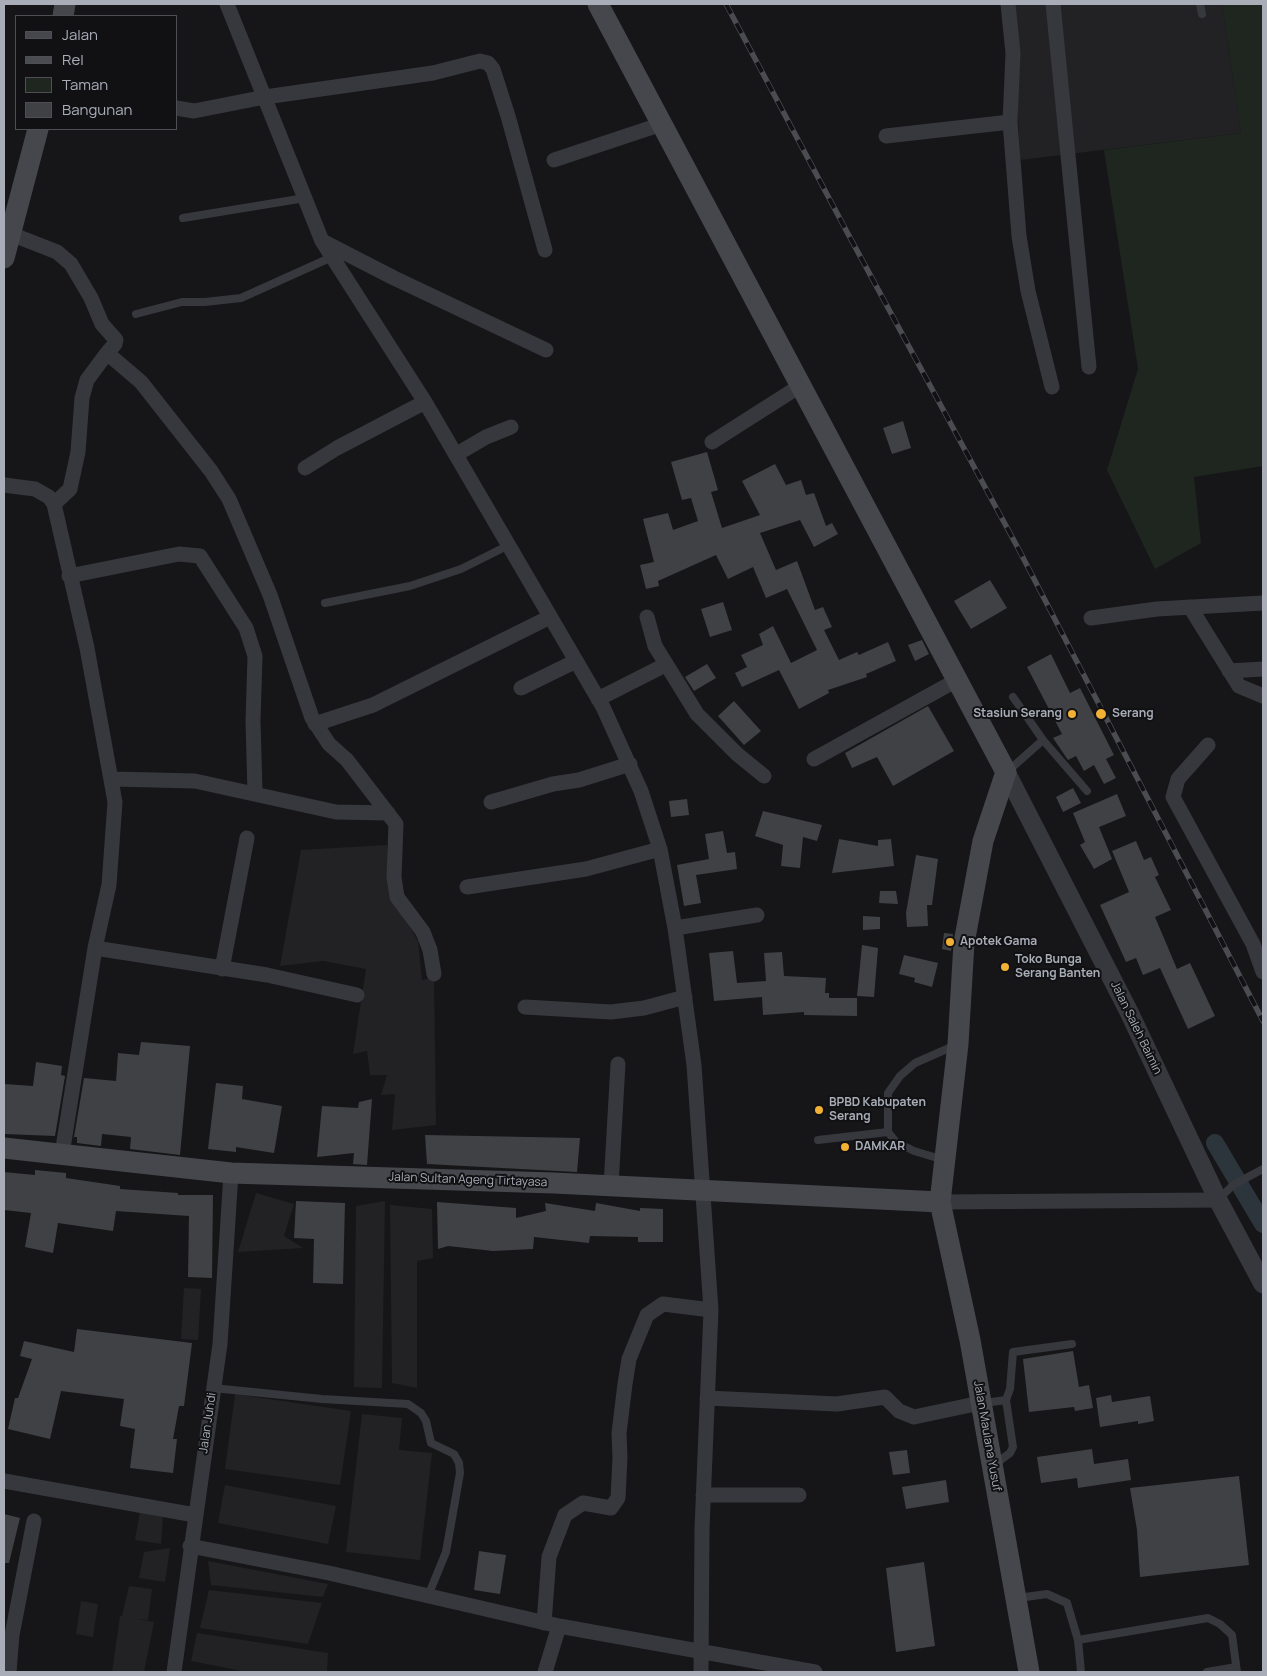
<!DOCTYPE html>
<style>
body{margin:0}
#map{position:relative;width:1267px;height:1676px;overflow:hidden;background:#161618;font-family:Manrope,sans-serif}
canvas{display:block}
.frame{position:absolute;inset:0;border:5px solid #a8adb8;pointer-events:none}
.legend{position:absolute;left:15px;top:15px;width:162px;height:115px;box-sizing:border-box;background:#111113;border:1px solid #4d4f55;margin:0;padding:6px 9px;list-style:none;font-size:15px;color:#a8adb8}
.legend li{display:flex;align-items:center;gap:10px;height:25px}
.legend b{width:25px;border:1px solid #4d4f55}
</style>
<div id="map">
<canvas width="1267" height="1676"></canvas>
<div class="frame"></div>
<ul class="legend">
<li><b style="height:6px;background:#45474d"></b>Jalan</li>
<li><b style="height:6px;background:#4a4c52"></b>Rel</li>
<li><b style="height:14px;background:#1e261f"></b>Taman</li>
<li><b style="height:14px;background:#404145"></b>Bangunan</li>
</ul>
</div>
<script>
const c = document.querySelector('canvas').getContext('2d');
c.lineJoin = 'round';
function paint(path, color) { c.fillStyle = color; c.fill(path, 'evenodd'); }
const shape = rows => new Path2D(rows.map(r => 'M' + r).join(''));
function stroke(path, color, width, dash) { c.strokeStyle = color; c.lineWidth = width; c.lineCap = dash ? 'butt' : 'round'; c.setLineDash(dash || []); c.stroke(path); }
function write(font, color, halo, rows, align = 'center') {
  c.font = font + ' Manrope,sans-serif'; c.lineWidth = 4; c.setLineDash([]); c.textBaseline = 'middle'; c.strokeStyle = halo; c.fillStyle = color; for (const [text, x, y, turn = 0] of rows) {
    c.save(); c.translate(x, y); c.rotate((+turn || 0) * Math.PI / 180); c.textAlign = isNaN(turn) ? turn : align; if (halo) c.strokeText(text, 0, 0); c.fillText(text, 0, 0); c.restore();
  }
}
paint(shape([
 [1013,4,1222,4,1241,133,1020,160],
 [387,845,392,898,418,941,422,980,434,977,436,1125,392,1130,395,1094,381,1095,387,1075,370,1075,367,1051,353,1054,366,969,323,961,280,966,301,850],
 [256,1193,294,1204,284,1236,303,1248,238,1252],
 [385,1201,382,1388,354,1387,356,1206],
 [390,1205,432,1209,433,1258,417,1261,417,1388,392,1383],
 [184,1288,201,1289,198,1340,181,1339],
 [235,1394,351,1411,340,1485,225,1469],
 [362,1414,402,1418,399,1450,432,1453,420,1560,346,1552],
 [225,1485,336,1506,328,1544,218,1523],
 [140,1511,163,1517,161,1544,135,1540],
 [170,1548,165,1582,139,1578,144,1552],
 [208,1561,328,1584,323,1597,211,1585],
 [129,1586,152,1589,148,1620,137,1619,154,1622,144,1672,112,1672,120,1616,122,1616],
 [209,1590,322,1603,308,1644,200,1628],
 [81,1601,98,1604,93,1637,76,1634],
 [197,1633,328,1653,327,1672,247,1672,191,1661]
]), '#222225');
paint(shape([
 [1222,4,1263,4,1263,466,1194,477,1201,543,1155,569,1107,470,1138,369,1104,150,1241,133]
]), '#1e261f');
stroke(shape([
 [1215,1143,1263,1224]
]), '#2c353c', 18);
paint(shape([
 [903,421,911,448,892,454,883,428],
 [707,452,718,490,711,492,722,528,760,515,742,481,775,464,786,485,801,480,806,495,814,493,826,526,832,523,838,534,814,547,800,520,760,533,776,570,797,561,815,610,823,607,832,627,824,630,839,660,857,652,859,655,888,642,896,661,866,674,867,677,828,690,829,693,799,709,779,670,742,687,735,673,747,667,741,655,763,645,759,634,773,626,791,663,817,650,787,589,766,598,753,567,728,579,716,555,658,581,659,586,646,589,640,565,654,562,643,519,668,513,673,530,698,521,691,498,682,500,671,462],
 [990,580,1007,608,971,629,954,601],
 [723,602,732,630,710,637,701,609],
 [922,640,929,654,915,661,908,645],
 [1051,654,1070,693,1080,688,1114,755,1106,759,1116,778,1104,784,1094,765,1084,771,1076,756,1068,760,1053,738,1062,734,1027,667],
 [707,664,716,678,694,691,685,677],
 [734,701,761,731,744,745,718,716],
 [928,706,954,751,893,786,877,757,852,768,845,753],
 [1073,788,1081,803,1063,812,1056,797],
 [1117,794,1126,816,1099,827,1112,859,1094,869,1080,845,1085,842,1073,813],
 [687,799,689,815,671,817,669,801],
 [763,811,822,825,817,841,803,837,800,868,781,866,783,845,755,836],
 [723,831,727,853,735,852,737,869,696,875,701,903,684,906,677,865,709,859,705,834],
 [839,839,878,846,878,840,891,839,894,866,832,873],
 [1136,841,1144,860,1151,857,1159,875,1155,877,1171,910,1155,917,1177,969,1190,963,1215,1016,1188,1029,1160,968,1143,975,1136,958,1126,962,1100,905,1129,892,1112,851],
 [916,855,938,859,932,905,927,905,928,926,907,927,906,913],
 [880,891,896,891,898,904,879,903],
 [863,916,880,917,880,929,863,930],
 [944,933,953,934,951,951,942,949],
 [862,945,878,948,874,997,857,996],
 [733,951,737,983,766,981,764,953,782,952,784,976,826,978,825,993,829,993,829,998,857,998,857,1016,804,1015,804,1012,763,1015,762,997,714,1001,709,953],
 [904,955,938,963,932,987,914,982,915,978,899,974],
 [141,1042,190,1046,180,1155,130,1149,131,1137,102,1134,101,1146,77,1143,77,1137,74,1137,84,1078,116,1081,118,1053,139,1055],
 [36,1062,62,1066,61,1075,65,1076,55,1136,4,1134,4,1084,33,1086],
 [216,1083,243,1086,242,1099,282,1106,274,1153,236,1147,236,1152,208,1149],
 [372,1099,367,1165,353,1164,354,1153,317,1157,322,1106,358,1108,359,1102],
 [425,1135,580,1138,577,1172,427,1164],
 [35,1170,66,1173,66,1178,120,1186,120,1189,178,1193,178,1195,213,1195,212,1278,188,1277,189,1216,116,1211,113,1231,58,1223,53,1253,25,1247,31,1213,4,1210,4,1172,35,1175],
 [296,1201,345,1203,343,1284,313,1283,314,1239,294,1238],
 [437,1202,516,1208,516,1218,546,1211,545,1203,595,1211,596,1203,640,1211,640,1208,663,1209,663,1242,638,1242,638,1237,590,1236,589,1243,534,1237,533,1249,493,1251,448,1246,438,1249],
 [77,1329,192,1343,184,1406,179,1406,173,1439,177,1439,173,1473,130,1468,135,1429,120,1426,124,1399,61,1391,50,1439,8,1429,15,1398,18,1398,32,1359,20,1356,24,1341,74,1352],
 [1073,1351,1079,1387,1089,1385,1093,1408,1075,1411,1074,1407,1029,1412,1023,1359],
 [1111,1395,1112,1402,1150,1396,1154,1421,1138,1424,1138,1421,1100,1427,1096,1398],
 [1092,1449,1094,1464,1128,1459,1131,1480,1078,1488,1077,1478,1041,1483,1037,1457],
 [907,1450,910,1473,893,1475,889,1452],
 [1239,1476,1249,1565,1140,1577,1137,1530,1130,1488],
 [946,1480,949,1502,906,1509,902,1487],
 [4,1514,20,1518,9,1563,4,1563],
 [479,1551,506,1555,500,1594,474,1590],
 [924,1562,935,1646,896,1652,886,1568]
]), '#404145');
stroke(shape([
 [1200,4,1202,14],
 [183,218,305,198],
 [136,314,182,302,205,302,241,298,332,257],
 [325,603,410,586,461,569,509,545],
 [1043,740,1087,791],
 [1008,771,1043,740,1013,697],
 [818,1140,888,1132],
 [944,1160,914,1151,896,1142,888,1132,888,1093,900,1076,915,1063,956,1045],
 [1218,1200,1233,1185,1263,1169],
 [213,1388,322,1399,408,1404,421,1413,426,1421,431,1443,454,1454,459,1463,460,1473,446,1552,428,1596],
 [984,1403,1006,1400],
 [994,1465,1010,1453,1013,1447,1006,1400,1010,1389,1013,1352,1072,1344],
 [1018,1598,1047,1594,1067,1603,1078,1640,1081,1672],
 [1078,1640,1208,1618,1220,1624,1232,1635,1237,1672],
 [1207,1672,1236,1667]
]), '#37383d', 8);
stroke(shape([
 [227,4,322,241,425,402,603,707,641,791,660,849,675,928,694,1065,711,1310,702,1529,701,1672],
 [1008,4,1013,53,1010,122,1019,236,1028,291,1052,387],
 [1053,4,1089,367],
 [176,108,194,111,265,97,433,73,480,61,488,63,493,69,508,116,545,250],
 [886,136,1010,122],
 [554,160,662,124],
 [11,234,57,252,71,264,91,298,102,324,116,340,115,344,107,353,141,382,211,471,229,499,270,595,312,718,329,744,347,760,396,824,394,877,397,897,423,932,430,950,434,974],
 [322,241,394,278,546,350],
 [712,442,800,386],
 [457,454,486,437,511,427],
 [305,468,337,448,425,402],
 [4,485,35,489,49,497,54,504,87,648,115,802,109,885,95,948,62,1154],
 [54,504,70,489,78,452,82,398,87,380,107,353],
 [69,576,179,554,200,556,246,628,255,656,253,721,255,793],
 [1190,607,1239,686,1263,696],
 [647,617,655,646,697,714,737,754,764,776],
 [1091,618,1157,609,1263,603],
 [1229,671,1263,669],
 [521,688,576,661],
 [598,699,665,665],
 [315,724,373,705,550,617],
 [1208,745,1178,779,1173,797,1253,944,1263,972],
 [814,759,957,680],
 [112,779,195,781,336,812,388,813],
 [491,802,553,784,579,780,630,764],
 [467,887,586,869,660,849],
 [675,928,757,915],
 [95,948,267,975,357,995],
 [222,969,247,838],
 [525,1007,611,1012,644,1008,685,997],
 [611,1186,618,1064],
 [940,1202,1218,1200],
 [707,1398,837,1404,885,1397,899,1411,914,1417,980,1403],
 [4,1481,195,1515],
 [703,1495,799,1495],
 [190,1546,329,1573,559,1626,815,1672],
 [544,1623,549,1557,565,1515,583,1503,611,1508,618,1498,620,1458,619,1433,625,1384,629,1359,647,1315,663,1304,711,1310],
 [9,1672,12,1635,34,1521],
 [174,1672,220,1344,231,1173],
 [545,1672,559,1626]
]), '#37383d', 15);
stroke(shape([
 [1006,772,1129,1012,1218,1200,1263,1284]
]), '#37383d', 19);
stroke(shape([
 [598,4,1006,772,983,841,964,943,958,1044,940,1202,970,1340,1029,1672],
 [63,16,65,4],
 [4,258,38,129],
 [4,1148,231,1173,554,1183,940,1202]
]), '#45474d', 21);
const rail = shape([
 [726,4,847,232,1018,548,1263,1021]
]);
stroke(rail, '#4a4c52', 5.5);
stroke(rail, '#111113', 4, [11]);
for (const [x, y, r, color] of [
 [1072,714,5,"#f2b134"],
 [1101,714,6,"#f2b134"],
 [950,942,5,"#f2b134"],
 [1005,967,5,"#f2b134"],
 [819,1110,5,"#f2b134"],
 [845,1147,5,"#f2b134"]
]) { const dot = new Path2D(); dot.arc(x, y, r, 0, 2 * Math.PI); c.fillStyle = color; c.fill(dot); stroke(dot, '#111113', 2); }
write('bold 12px', '#a8adb8', '#111113', [
 ["Stasiun Serang",1062,714,"right"],
 ["Serang",1112,714],
 ["Apotek Gama",960,942],
 ["Toko Bunga",1015,960],
 ["Serang Banten",1015,974],
 ["BPBD Kabupaten",829,1103],
 ["Serang",829,1117],
 ["DAMKAR",855,1147]
], 'left');
write('12px', '#a8adb8', '#111113', [
 ["Jalan Saleh Baimin",1136,1028,64],
 ["Jalan Sultan Ageng Tirtayasa",468,1180,2],
 ["Jalan Juhdi",208,1423,-82],
 ["Jalan Maulana Yusuf",987,1436,80]
]);
</script>
